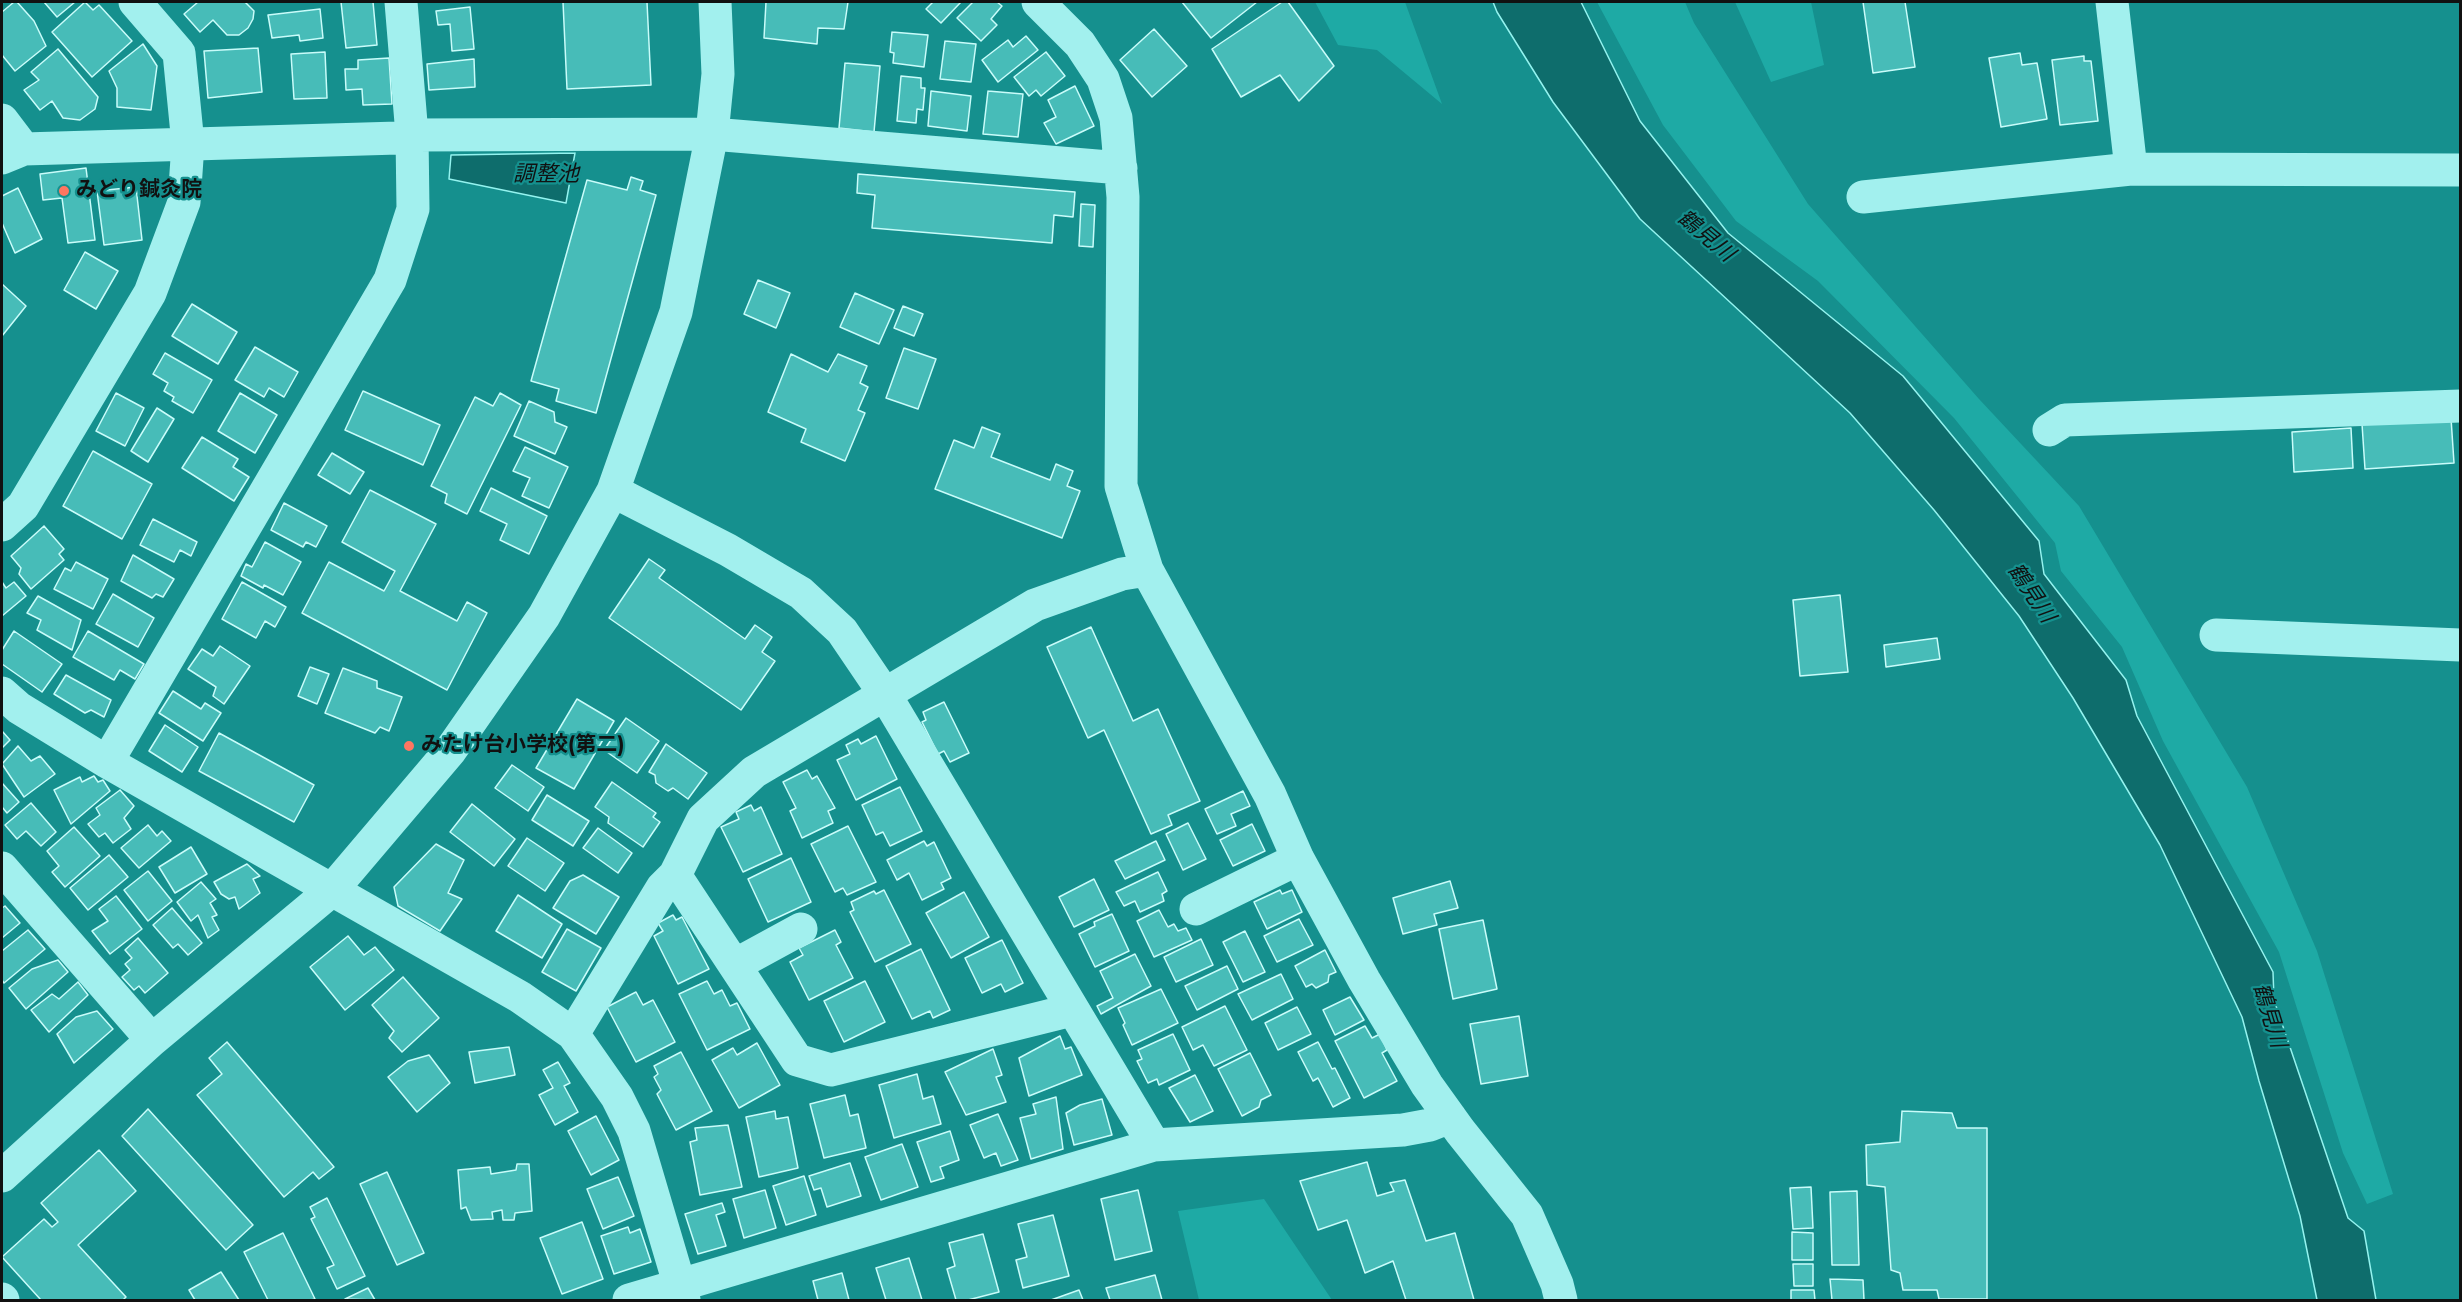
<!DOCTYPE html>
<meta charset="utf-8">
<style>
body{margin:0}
#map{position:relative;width:2462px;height:1302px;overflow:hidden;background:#15908e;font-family:Jost,sans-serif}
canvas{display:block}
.frame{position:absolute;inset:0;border:3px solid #111;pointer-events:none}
</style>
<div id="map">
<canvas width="2462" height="1302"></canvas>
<div class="frame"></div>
</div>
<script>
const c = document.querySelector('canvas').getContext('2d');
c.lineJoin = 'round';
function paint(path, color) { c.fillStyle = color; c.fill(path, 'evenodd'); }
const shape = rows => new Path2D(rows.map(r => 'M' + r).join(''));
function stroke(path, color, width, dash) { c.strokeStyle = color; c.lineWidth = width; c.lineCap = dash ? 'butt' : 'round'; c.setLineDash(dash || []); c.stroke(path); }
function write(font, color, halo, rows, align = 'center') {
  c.font = font + ' Jost,"Noto Sans JP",sans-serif'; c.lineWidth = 4.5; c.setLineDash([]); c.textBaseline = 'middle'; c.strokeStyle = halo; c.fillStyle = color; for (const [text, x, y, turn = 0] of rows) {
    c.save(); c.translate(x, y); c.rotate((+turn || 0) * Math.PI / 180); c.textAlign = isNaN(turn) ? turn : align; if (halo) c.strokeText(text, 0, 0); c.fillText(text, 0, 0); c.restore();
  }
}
paint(shape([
 [1315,2,1405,2,1442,104,1377,50,1338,45],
 [1597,2,1685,2,1694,23,1808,204,1979,399,2079,506,2247,787,2317,951,2393,1194,2367,1204,2343,1153,2279,952,2163,741,2122,647,2061,571,2055,543,1954,418,1818,281,1736,221,1663,125],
 [1735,2,1811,2,1824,65,1771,82],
 [1264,1199,1332,1300,1199,1300,1178,1211]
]), '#1eaaa5');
const water = shape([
 [1493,2,1581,2,1640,121,1728,233,1903,376,2039,541,2044,574,2126,680,2137,716,2273,972,2274,1000,2348,1218,2364,1231,2376,1300,2317,1300,2300,1216,2259,1081,2242,1017,2160,845,2073,698,2019,616,1934,510,1850,413,1640,219,1553,102,1497,12,1493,2],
 [575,153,566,203,449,179,451,155,575,153]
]);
paint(water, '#0e6d6c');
stroke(water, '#94f3ef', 1.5);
const building = shape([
 [14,2,17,2,34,21,46,46,15,71,2,55,2,12,14,2],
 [44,2,75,2,57,17,44,2],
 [85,2,93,10,99,5,132,41,92,77,52,32,85,2],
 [198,2,245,2,254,11,253,19,248,28,239,35,227,35,213,20,200,32,184,14,198,2],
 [341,2,373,2,377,45,346,48,341,2],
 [563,2,647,2,651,85,567,89,563,2],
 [766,2,848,2,844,29,818,28,817,44,764,38,766,2],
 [933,2,961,2,941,23,926,9,933,2],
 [973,2,997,2,1002,6,991,19,997,25,981,41,957,18,973,2],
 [1182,2,1257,2,1211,38,1182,2],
 [1282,2,1288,2,1334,66,1299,101,1280,75,1241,97,1212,49,1282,2],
 [1863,2,1905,2,1915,67,1873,73,1863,2],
 [470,7,474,49,452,51,450,24,438,25,436,11,470,7],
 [320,9,323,38,300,41,299,35,272,38,268,15,320,9],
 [1154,29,1187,66,1152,97,1120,60,1154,29],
 [892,32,928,35,924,67,893,63,894,53,890,52,892,32],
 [1026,36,1038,50,998,82,982,60,1008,40,1013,47,1026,36],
 [945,41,976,44,971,82,940,79,945,41],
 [143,44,157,66,151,110,117,107,117,88,109,71,143,44],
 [258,48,262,92,208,98,204,51,258,48],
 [58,49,98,97,95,109,80,120,63,118,52,101,40,110,24,90,39,80,31,72,58,49],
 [325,52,327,98,294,99,291,54,325,52],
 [1046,52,1065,76,1041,96,1036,90,1029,96,1014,77,1046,52],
 [2020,53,2022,65,2037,63,2047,119,2001,127,1989,58,2020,53],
 [2084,56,2084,61,2091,61,2098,121,2060,125,2052,60,2084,56],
 [389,58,392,104,363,105,362,89,346,90,345,69,358,69,358,60,389,58],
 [474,59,475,87,429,90,427,64,474,59],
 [845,63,880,66,874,132,839,128,845,63],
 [901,76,921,78,921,88,925,88,923,110,917,109,916,123,897,121,901,76],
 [1075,86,1094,126,1056,144,1044,123,1056,117,1048,100,1075,86],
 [931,91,971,96,967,131,928,126,931,91],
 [988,91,1023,94,1018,137,983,134,988,91],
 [86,168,95,240,68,243,62,198,43,200,40,174,86,168],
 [858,174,1075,192,1073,217,1054,215,1052,243,872,228,875,195,857,193,858,174],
 [631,177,643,181,640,190,656,195,596,413,556,401,559,389,531,381,587,180,627,190,631,177],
 [136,187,142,240,104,245,97,191,136,187],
 [18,188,42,239,15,253,2,223,2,196,18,188],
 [1081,204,1095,205,1093,247,1079,246,1081,204],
 [85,252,118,271,96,309,64,290,85,252],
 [758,280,790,293,776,328,744,314,758,280],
 [2,284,26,306,2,336,2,284],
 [855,293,894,310,879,344,840,327,855,293],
 [192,304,237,332,218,364,172,336,192,304],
 [903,306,923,314,914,336,894,328,903,306],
 [255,347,298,372,284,397,269,388,264,397,235,380,255,347],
 [904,348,936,359,918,409,886,398,904,348],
 [165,353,212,380,193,413,172,401,174,397,164,391,168,383,153,374,165,353],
 [791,354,828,372,838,354,867,366,860,383,868,387,858,410,865,413,845,461,801,442,806,429,768,412,791,354],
 [363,391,440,425,423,465,345,430,363,391],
 [116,393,144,408,125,446,96,431,116,393],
 [240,393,277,415,255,453,218,431,240,393],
 [500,393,521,405,467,514,445,503,447,494,431,486,475,397,493,406,500,393],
 [529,401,554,412,555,422,567,427,555,454,514,436,529,401],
 [157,408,174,419,148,462,131,451,157,408],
 [2451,418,2454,463,2365,469,2362,424,2451,418],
 [982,427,1000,434,991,457,1050,480,1056,464,1073,471,1067,486,1080,491,1062,538,935,489,954,440,974,448,982,427],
 [2351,428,2353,468,2294,472,2292,432,2351,428],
 [202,437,238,459,233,467,249,477,234,501,182,468,202,437],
 [525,447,568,467,549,508,522,496,530,478,513,471,525,447],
 [93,451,152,484,122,539,63,506,93,451],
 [332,453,364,472,350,494,318,475,332,453],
 [491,488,547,516,529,554,500,540,507,524,480,511,491,488],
 [370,490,436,524,400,591,457,621,467,602,487,613,447,690,302,613,329,562,384,591,395,571,342,542,370,490],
 [284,503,327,526,316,547,306,542,303,547,271,530,284,503],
 [153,519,197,542,191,556,180,550,174,562,140,545,153,519],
 [44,526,64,549,59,554,64,560,31,589,19,574,21,568,11,556,44,526],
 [265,542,301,562,283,595,264,585,263,588,241,576,246,564,252,567,265,542],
 [133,555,174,579,163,597,156,594,152,598,121,581,133,555],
 [649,559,665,570,659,578,745,639,755,625,772,637,762,652,775,661,741,710,609,618,649,559],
 [76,562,108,579,93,609,54,589,65,568,71,571,76,562],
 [2,582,6,588,14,582,26,596,2,616,2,582],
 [242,582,286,607,275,627,265,621,256,638,222,619,242,582],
 [113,594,154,618,138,647,96,624,113,594],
 [1840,595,1848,672,1800,676,1793,600,1840,595],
 [38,596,81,620,72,650,37,630,41,620,27,613,38,596],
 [1091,627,1133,721,1158,709,1200,801,1168,815,1172,825,1151,834,1104,730,1088,738,1047,647,1091,627],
 [14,631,62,664,42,692,2,664,2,650,14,631],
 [88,631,144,664,135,679,120,670,114,680,73,657,88,631],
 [1937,638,1940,659,1886,667,1884,645,1937,638],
 [220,646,250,666,224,704,213,696,216,687,188,669,202,649,213,656,220,646],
 [310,667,329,674,317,704,298,696,310,667],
 [343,668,377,681,377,688,402,697,389,731,380,727,375,733,325,713,343,668],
 [66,675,111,700,104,717,91,710,85,713,54,694,66,675],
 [173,691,201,709,205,703,221,713,203,741,159,713,173,691],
 [577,699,614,721,574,789,536,768,577,699],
 [944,702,969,753,950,762,944,751,938,754,922,722,926,720,923,712,944,702],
 [626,718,659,741,637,773,604,750,626,718],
 [165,725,198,747,182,772,149,751,165,725],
 [2,731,10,740,2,748,2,731],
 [219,733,314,785,294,822,199,771,219,733],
 [876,736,897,779,856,800,837,760,850,754,846,745,858,739,861,744,876,736],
 [666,744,707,773,688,799,673,788,668,791,656,783,655,775,649,772,666,744],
 [18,746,31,761,40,756,55,774,24,797,2,764,18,746],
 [512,765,544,787,528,811,495,788,512,765],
 [807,770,812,779,817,776,835,808,828,811,833,823,802,838,790,811,796,808,783,782,807,770],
 [94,776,98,782,103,780,110,791,71,824,54,790,80,777,82,782,94,776],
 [612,782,656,813,653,817,660,822,643,847,608,823,609,817,595,807,612,782],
 [2,783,19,802,7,813,2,807,2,783],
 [900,787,922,831,890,846,883,832,876,835,862,805,900,787],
 [120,790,134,806,124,818,131,829,113,843,105,833,99,837,88,824,100,815,96,808,120,790],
 [1243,791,1250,806,1231,814,1236,826,1217,834,1205,809,1243,791],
 [547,795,589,821,573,846,532,820,547,795],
 [31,803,56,832,41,846,26,831,17,839,5,825,31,803],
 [472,804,515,839,494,866,450,832,472,804],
 [751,805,754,811,761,807,782,854,743,872,721,827,739,819,736,812,751,805],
 [1188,823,1206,859,1183,870,1166,834,1188,823],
 [1252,824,1265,851,1233,866,1220,840,1252,824],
 [148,825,157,836,162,831,171,841,139,868,121,848,148,825],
 [848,826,876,882,847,895,843,888,835,892,811,844,848,826],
 [74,827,100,856,65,887,52,872,59,866,47,851,74,827],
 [598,828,632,853,618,873,583,848,598,828],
 [527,838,564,863,545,891,508,866,527,838],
 [924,841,927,846,934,842,951,878,941,883,944,889,922,900,909,873,897,880,887,860,924,841],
 [1156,841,1165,860,1125,879,1115,861,1156,841],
 [436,844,464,860,448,893,462,899,440,931,398,906,394,887,436,844],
 [191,847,207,874,175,893,159,867,191,847],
 [109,855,128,877,88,910,70,888,109,855],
 [791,858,811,902,768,922,748,879,791,858],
 [247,864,260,876,253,879,260,893,239,909,235,897,229,899,221,894,214,882,247,864],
 [148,871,172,901,148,921,124,890,148,871],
 [1158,872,1167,891,1162,894,1164,901,1140,912,1135,901,1124,906,1116,892,1158,872],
 [583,875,619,897,596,934,553,908,570,881,583,875],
 [1094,879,1109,910,1074,927,1059,897,1094,879],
 [1450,881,1458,908,1434,914,1437,925,1403,934,1393,898,1450,881],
 [201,882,216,899,210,903,217,915,212,917,219,930,208,938,198,915,191,921,177,902,201,882],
 [884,890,911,944,875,962,850,912,854,910,851,902,874,891,876,894,884,890],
 [1280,890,1282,894,1292,890,1302,912,1267,929,1254,902,1280,890],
 [964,892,989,937,951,958,926,913,964,892],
 [518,895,562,924,542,958,496,931,518,895],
 [116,896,142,929,110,954,92,931,108,921,99,909,116,896],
 [5,906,20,923,2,938,2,908,5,906],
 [172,908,202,943,188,955,178,944,173,948,153,925,172,908],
 [1159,910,1168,927,1174,924,1178,931,1186,928,1192,940,1154,957,1137,921,1159,910],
 [1112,914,1129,951,1095,967,1079,934,1095,926,1094,922,1112,914],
 [673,915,676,920,682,917,709,969,678,984,654,936,663,931,658,923,673,915],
 [1299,919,1313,945,1277,962,1264,936,1299,919],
 [1483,920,1497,989,1453,999,1439,929,1483,920],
 [567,929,601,948,576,991,542,972,567,929],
 [28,930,45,949,4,983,2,980,2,951,28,930],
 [835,930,841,942,836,945,853,978,809,1000,790,962,803,955,799,948,835,930],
 [1245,931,1265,972,1243,982,1223,942,1245,931],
 [348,936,364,955,375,947,394,970,345,1010,310,967,348,936],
 [138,938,168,973,145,993,139,986,134,990,122,977,130,970,125,964,132,958,125,950,138,938],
 [1201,939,1213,965,1176,982,1164,957,1201,939],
 [1002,940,1023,983,1005,992,1001,984,982,993,965,958,1002,940],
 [921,949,950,1010,933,1018,930,1011,912,1019,886,966,921,949],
 [1325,950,1336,972,1329,975,1328,982,1316,988,1312,984,1306,987,1295,966,1325,950],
 [1135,954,1151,986,1101,1014,1097,1006,1113,998,1100,971,1135,954],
 [58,960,68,972,26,1009,9,988,32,969,58,960],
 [1227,966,1238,989,1197,1010,1185,986,1227,966],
 [1281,974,1293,999,1252,1020,1238,994,1281,974],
 [403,977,439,1018,402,1052,389,1038,394,1031,372,1005,403,977],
 [707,981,714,994,722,990,730,1006,737,1003,750,1029,707,1050,679,994,707,981],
 [865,981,885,1022,844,1042,824,1001,865,981],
 [78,982,88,995,49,1032,31,1010,52,994,59,999,78,982],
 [1161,989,1178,1023,1132,1045,1123,1025,1125,1023,1118,1008,1161,989],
 [636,992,643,1005,653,1000,675,1042,636,1062,607,1007,636,992],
 [1350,997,1364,1020,1335,1035,1323,1010,1350,997],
 [1225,1006,1247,1050,1214,1066,1203,1045,1193,1050,1182,1027,1225,1006],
 [1297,1007,1311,1034,1278,1050,1265,1023,1297,1007],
 [97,1011,113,1029,74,1063,57,1034,76,1017,97,1011],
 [1519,1016,1528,1076,1481,1084,1470,1024,1519,1016],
 [1365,1026,1372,1038,1380,1034,1387,1050,1382,1053,1397,1081,1364,1098,1335,1041,1365,1026],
 [1173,1034,1190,1070,1159,1085,1157,1079,1148,1083,1137,1061,1142,1059,1138,1050,1173,1034],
 [1060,1036,1065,1049,1071,1047,1082,1075,1029,1096,1019,1058,1060,1036],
 [227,1042,334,1167,319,1179,313,1172,284,1197,197,1095,222,1074,209,1058,227,1042],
 [1318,1042,1332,1069,1335,1068,1350,1098,1333,1107,1318,1078,1313,1081,1298,1052,1318,1042],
 [757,1043,780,1085,739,1108,712,1060,733,1048,737,1055,757,1043],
 [509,1047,515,1075,475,1083,469,1052,509,1047],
 [993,1049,1002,1075,996,1077,1006,1102,966,1115,945,1072,993,1049],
 [681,1052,712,1111,676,1130,657,1094,661,1090,654,1077,658,1074,654,1066,681,1052],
 [1250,1053,1271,1095,1261,1100,1259,1107,1242,1116,1218,1069,1250,1053],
 [429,1055,450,1083,417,1112,388,1077,408,1061,429,1055],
 [558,1062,570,1083,564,1086,578,1112,555,1125,539,1095,553,1088,543,1070,558,1062],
 [917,1074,923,1099,933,1096,941,1124,894,1138,879,1085,917,1074],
 [1195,1075,1213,1111,1190,1122,1169,1088,1195,1075],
 [845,1095,850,1116,858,1114,866,1148,824,1158,810,1104,845,1095],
 [1056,1097,1063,1149,1031,1159,1020,1118,1036,1114,1033,1104,1056,1097],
 [1102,1099,1112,1135,1074,1145,1066,1113,1080,1105,1102,1099],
 [148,1109,253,1225,226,1250,122,1136,148,1109],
 [775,1111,776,1119,788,1117,798,1168,759,1177,746,1117,775,1111],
 [1902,1111,1952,1113,1957,1128,1987,1128,1987,1299,1939,1299,1937,1290,1903,1290,1900,1273,1891,1270,1885,1187,1867,1185,1866,1145,1900,1142,1902,1111],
 [998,1114,1018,1160,1001,1166,996,1153,984,1158,970,1125,998,1114],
 [596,1116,619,1160,591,1175,568,1131,596,1116],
 [728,1125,742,1187,700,1195,690,1142,697,1140,695,1128,728,1125],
 [950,1131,959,1160,940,1167,944,1178,931,1182,917,1142,950,1131],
 [902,1144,918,1187,881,1200,865,1157,902,1144],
 [99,1150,136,1191,78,1245,126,1297,123,1300,41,1300,2,1257,44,1219,52,1227,58,1222,41,1203,99,1150],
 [1367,1162,1377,1196,1394,1191,1390,1183,1405,1180,1426,1241,1455,1233,1474,1300,1406,1300,1393,1261,1365,1273,1347,1220,1318,1230,1300,1181,1367,1162],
 [850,1163,861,1196,827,1207,821,1188,814,1190,809,1176,850,1163],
 [517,1164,529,1164,532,1211,515,1213,514,1220,503,1220,502,1210,492,1212,493,1219,471,1220,466,1207,461,1209,458,1170,490,1167,491,1174,516,1170,517,1164],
 [387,1172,424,1253,397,1265,360,1184,387,1172],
 [804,1176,816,1215,786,1225,773,1186,804,1176],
 [618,1177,634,1216,603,1229,587,1189,618,1177],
 [1811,1187,1813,1228,1793,1229,1790,1188,1811,1187],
 [765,1190,776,1228,744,1238,733,1199,765,1190],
 [1138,1190,1152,1251,1115,1260,1101,1199,1138,1190],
 [1857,1191,1859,1265,1832,1265,1830,1192,1857,1191],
 [327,1198,365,1276,337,1289,327,1268,334,1265,311,1219,315,1217,310,1207,327,1198],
 [722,1203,725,1212,716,1215,726,1246,698,1254,685,1214,722,1203],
 [1053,1215,1069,1276,1023,1288,1016,1260,1027,1257,1018,1224,1053,1215],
 [582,1222,603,1279,562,1294,540,1238,582,1222],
 [628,1227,630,1233,640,1229,651,1262,614,1274,601,1236,628,1227],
 [1792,1232,1813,1233,1813,1260,1792,1260,1792,1232],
 [283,1233,315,1299,311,1300,268,1300,244,1252,283,1233],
 [983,1234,999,1292,968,1300,956,1300,947,1269,955,1266,949,1243,983,1234],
 [909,1258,922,1300,886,1300,876,1268,909,1258],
 [1793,1264,1813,1264,1813,1286,1794,1286,1793,1264],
 [221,1272,239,1300,195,1300,189,1290,221,1272],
 [842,1273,849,1300,818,1300,813,1281,842,1273],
 [1155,1275,1162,1300,1110,1300,1106,1288,1155,1275],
 [1830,1279,1863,1280,1864,1300,1832,1300,1830,1279],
 [368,1288,375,1300,345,1299,368,1288],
 [1079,1290,1083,1300,1051,1300,1079,1290],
 [1791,1290,1814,1290,1815,1300,1791,1300,1791,1290]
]);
paint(building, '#47bcb8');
stroke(building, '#c9fcfa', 1.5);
stroke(shape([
 [1038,2,1080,44,1103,79,1116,118,1123,197,1121,486,1147,570,1270,795,1298,859,1364,980,1427,1085,1460,1131,1527,1215,1557,1284,1561,1300],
 [2112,2,2131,169],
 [2,120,24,149],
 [2,158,24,149,398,138,412,135,712,134,1121,168],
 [1863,197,2131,169,2460,170],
 [2049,430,2065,420,2460,406],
 [613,491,728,550,801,593,842,631,884,693,1154,1145,1403,1130,1430,1125,1450,1117],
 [2,525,23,506,150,293,184,202,188,144,179,53,135,2],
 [2216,635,2460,645],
 [2,693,19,708,107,762,520,997,573,1034,617,1097,634,1131,684,1300],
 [107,762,390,280,413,209,412,135,401,2],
 [2,868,152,1040],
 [675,875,797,1060,831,1070,1072,1010],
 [1196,909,1298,859],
 [735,965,801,929],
 [573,1034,662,888,675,875,703,819,754,772,1035,605,1122,574,1147,570],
 [2,1176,152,1040,332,890,450,751,544,616,613,491,676,312,712,134,718,74,715,2],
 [2,1299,3,1300],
 [629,1300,1154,1145]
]), '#a2f0ee', 33);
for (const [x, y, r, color] of [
 [64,191,6,"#ff7661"],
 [409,746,6,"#ff7661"]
]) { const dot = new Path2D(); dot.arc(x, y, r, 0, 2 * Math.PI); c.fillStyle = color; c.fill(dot); stroke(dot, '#15908e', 2); }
write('bold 21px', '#111', '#15908e', [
 ["みどり鍼灸院",76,191],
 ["みたけ台小学校(第二)",421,746]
], 'left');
write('italic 22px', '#111', '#15908e', [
 ["調整池",546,176],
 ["鶴見川",1705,237,40],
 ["鶴見川",2030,594,56],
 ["鶴見川",2268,1016,73]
]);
</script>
